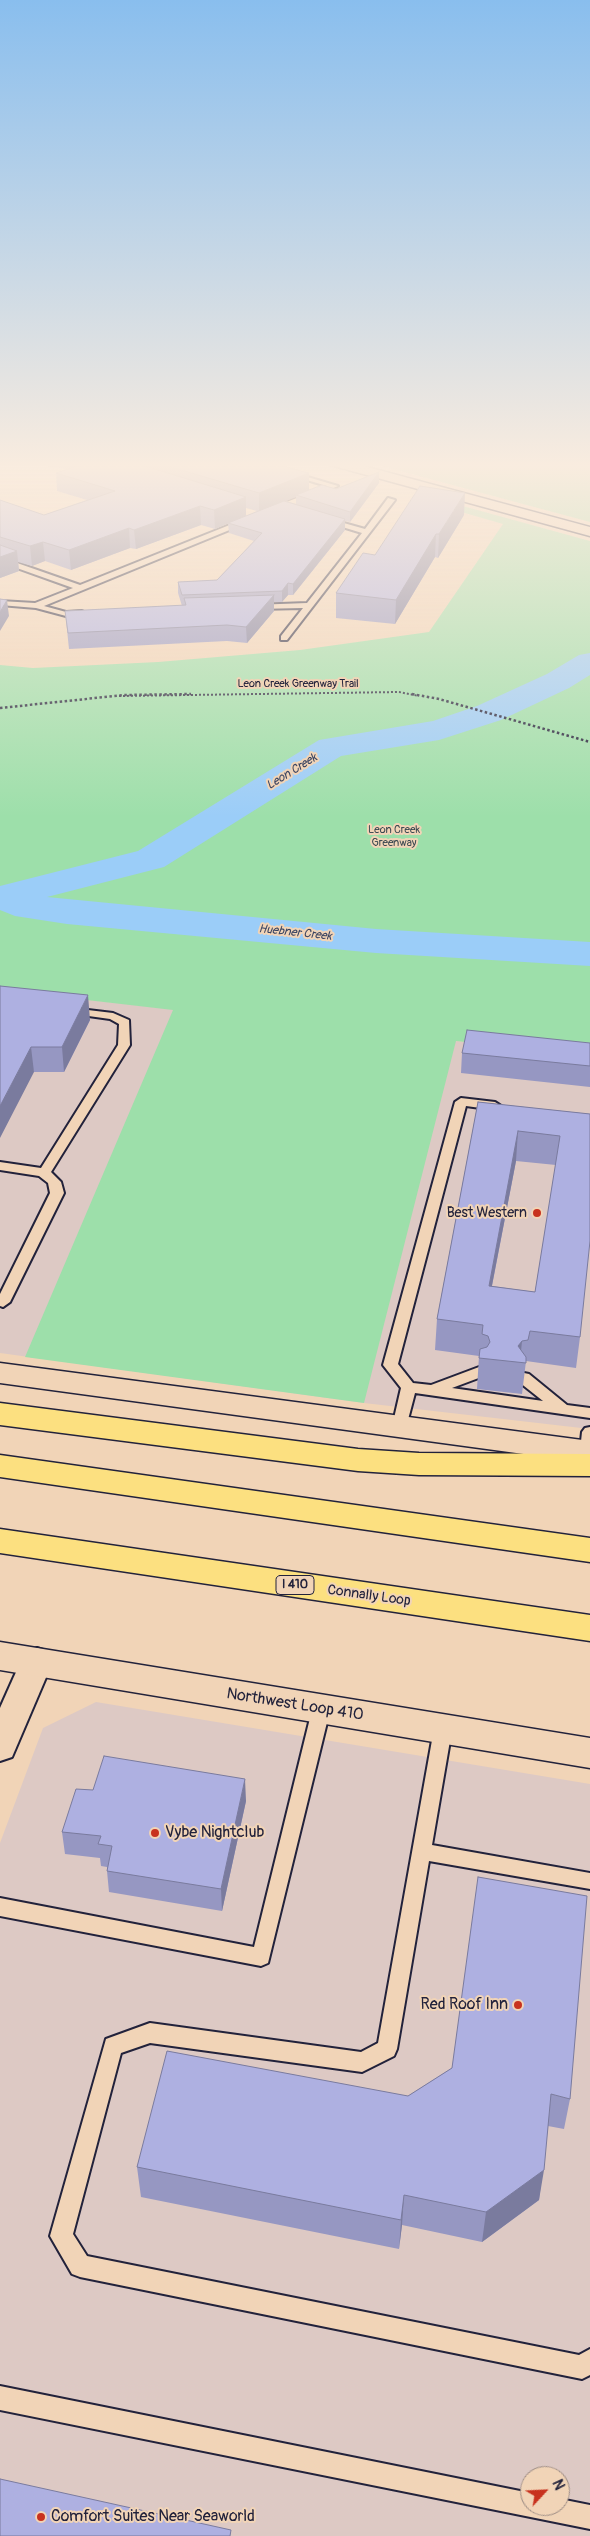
<!DOCTYPE html>
<style>
body{margin:0}
#map{position:relative;width:590px;height:2536px;overflow:hidden;background:#f1d4b7;font-family:Pangolin,sans-serif}
canvas{display:block}
.north{position:absolute;left:520px;top:2466px;width:50px;height:50px;box-sizing:border-box;background:#f1d4b7;border:1px solid #9e8d85;border-radius:50%;rotate:65deg;font-size:14px;font-weight:700;line-height:20px;text-align:center;color:#22223b}
.north::after{content:'';display:block;margin:auto;width:18px;height:22px;background:#c8321e;clip-path:polygon(50% 0,100% 100%,50% 72%,0 100%)}
</style>
<div id="map">
<canvas width="590" height="2536"></canvas>
<div class="north">N</div>
</div>
<script>
const ctx = document.querySelector('canvas').getContext('2d');
ctx.lineJoin = 'round';
function paint(path, color) {
  ctx.fillStyle = color;
  ctx.fill(path, 'evenodd');
}
function shape(rows) {
  const path = new Path2D();
  for (const r of rows) {
    path.moveTo(r[0], r[1]);
    for (let i = 2; i < r.length; i += 2) path.lineTo(r[i], r[i + 1]);
  }
  return path;
}
function stroke(path, color, width, dash) {
  ctx.strokeStyle = color;
  ctx.lineWidth = width;
  ctx.lineCap = dash ? 'butt' : 'round';
  ctx.setLineDash(dash || []);
  ctx.stroke(path);
}
function drawText(font, color, halo, rows, align = 'center') {
  ctx.font = font + ' Pangolin,sans-serif';
  ctx.lineWidth = 4;
  ctx.setLineDash([]);
  ctx.textBaseline = 'middle';
  ctx.strokeStyle = halo;
  ctx.fillStyle = color;
  for (const [text, x, y, turn = 0] of rows) {
    ctx.save();
    ctx.translate(x, y);
    ctx.rotate((+turn || 0) * Math.PI / 180);
    ctx.textAlign = isNaN(turn) ? turn : align;
    if (halo) ctx.strokeText(text, 0, 0);
    ctx.fillText(text, 0, 0);
    ctx.restore();
  }
}
paint(shape([
 [0,990,590,1056,590,1429,364,1403,0,1353],
 [96,1702,590,1784,590,2536,0,2536,0,1843,43,1728],
 [530,2476,560,2476,560,2506,530,2506]
]), '#ddc9c4');
paint(shape([
 [368,462,590,462,590,522,456,486],
 [430,497,590,541,590,1056,456,1041,364,1403,25,1357,173,1010,0,990,0,665,33,668,158,662,300,650,429,632,503,524,416,499]
]), '#9ddfaa');
paint(shape([
 [590,653,590,675,569,688,501,720,439,740,341,756,164,867,47,897,376,929,590,942,590,966,376,953,67,924,15,916,0,910,0,886,138,851,319,740,433,721,477,706,547,674,579,655,590,653]
]), '#9bcdf8');
const lane = shape([
 [290,473,294,473,338,486,280,511,274,511,274,507,327,486,290,475,290,473],
 [388,498,395,500,287,640,281,640,281,636,303,608,256,609,252,607,253,605,307,603,362,533,326,522,326,518,365,529,388,498],
 [242,520,249,522,44,606,66,612,82,611,86,613,85,615,66,616,36,608,0,605,0,601,35,603,73,588,0,562,0,557,80,585,242,520],
 [71,1008,113,1013,129,1020,130,1045,51,1172,61,1182,64,1193,10,1302,3,1307,0,1306,0,1294,50,1193,48,1183,39,1176,0,1170,0,1162,41,1168,118,1045,119,1024,110,1019,67,1013,67,1009,71,1008],
 [461,1098,495,1102,501,1106,495,1110,466,1106,398,1364,413,1383,431,1385,479,1367,484,1368,486,1372,484,1376,452,1388,543,1401,519,1382,517,1378,519,1374,524,1373,529,1374,567,1405,590,1408,590,1418,415,1393,405,1431,400,1432,395,1431,392,1427,401,1388,383,1365,455,1102,461,1098],
 [590,1427,590,1456,588,1456,583,1455,580,1451,582,1432,585,1428,590,1427],
 [321,1703,327,1705,330,1710,268,1963,261,1966,0,1916,0,1898,254,1947,312,1710,315,1705,321,1703],
 [443,1722,449,1724,452,1729,432,1845,590,1873,590,1889,429,1861,397,2049,394,2056,362,2072,150,2043,121,2053,73,2234,87,2256,579,2355,590,2349,590,2375,582,2379,80,2277,72,2274,50,2236,106,2039,150,2023,361,2052,378,2043,434,1729,437,1724,443,1722],
 [0,2386,530,2493,530,2506,560,2506,560,2499,590,2505,590,2529,0,2410,0,2386]
]);
const street = shape([
 [37,1648,49,1652,53,1661,12,1757,0,1761,0,1708,25,1652,37,1648]
]);
const secondary = shape([
 [328,462,349,462,590,527,590,536,330,465,328,462],
 [0,1363,590,1441,590,1463,0,1383,0,1363],
 [0,1642,590,1738,590,1768,0,1670,0,1642]
]);
const highway = shape([
 [0,1403,358,1449,419,1453,590,1454,590,1476,419,1475,358,1471,0,1425,0,1403],
 [0,1455,590,1538,590,1562,0,1477,0,1455],
 [0,1529,590,1615,590,1641,0,1553,0,1529]
]);
stroke(lane, '#22223b', 4);
stroke(street, '#22223b', 4);
stroke(secondary, '#22223b', 3);
stroke(highway, '#22223b', 3);
stroke(shape([
 [119,696,399,692,419,696]
]), '#22223b', 2, [2, 2]);
stroke(shape([
 [412,694,439,699,590,742],
 [0,708,124,695,191,694]
]), '#22223b', 2.5, [2.5, 2.5]);
paint(lane, '#f1d4b7');
paint(street, '#f1d4b7');
paint(secondary, '#f1d4b7');
paint(highway, '#fce080');
paint(shape([
 [20,462,267,462,309,473,309,490,336,489,379,472,379,483,350,522,345,521,345,530,293,595,288,595,282,602,274,602,274,611,247,643,227,641,69,649,65,611,182,606,178,593,178,582,217,580,254,541,229,533,228,523,215,529,201,525,136,549,130,548,71,570,45,561,32,566,18,562,19,571,0,578,0,500,44,515,87,500,57,491,56,473,68,469],
 [296,497,296,504,286,501,292,498],
 [246,508,257,511,246,516],
 [464,515,438,558,435,557,395,624,336,618,336,593,375,555],
 [0,986,90,1020,64,1072,34,1072],
 [590,1043,590,1087,461,1073,462,1053],
 [478,1102,590,1114,580,1337,576,1368,526,1361,522,1394,477,1389,479,1356,435,1350,437,1319],
 [516,1161,556,1165,535,1292,492,1286],
 [246,1801,222,1911,109,1892,107,1871,107,1867,101,1866,100,1858,65,1854,62,1832],
 [452,2068,570,2099,564,2129,548,2126,539,2200,482,2242,402,2225,399,2249,141,2197,137,2167,408,2096]
]), '#9697c2');
paint(shape([
 [379,472,379,483,350,522,350,512],
 [309,473,309,491,296,495,296,497,259,512,259,493],
 [465,493,464,515,438,558,439,534],
 [246,497,246,516,215,529,214,510],
 [200,506,201,525,136,549,134,530],
 [345,519,345,530,293,595,293,584],
 [129,528,130,548,71,570,69,550],
 [436,534,435,557,395,624,396,600],
 [43,542,45,561,32,566,30,546],
 [17,551,19,571,0,578,0,557],
 [288,583,288,595,282,602,282,591],
 [274,595,274,611,247,643,246,627],
 [7,600,9,616,0,631,0,612],
 [88,995,90,1020,64,1072,62,1047],
 [31,1047,34,1072,0,1138,0,1106],
 [518,1131,516,1161,486,1316,489,1286],
 [522,1341,520,1362,518,1346],
 [245,1779,246,1801,222,1911,221,1889],
 [544,2170,539,2200,482,2242,486,2212],
 [404,2195,402,2225,399,2249,401,2220]
]), '#7a7b9e');
const building = shape([
 [89,462,132,462,246,497,214,510,200,506,134,530,129,528,69,550,43,542,30,546,0,537,0,500,44,515,115,491,56,473,89,462],
 [154,462,267,462,309,473,259,493,154,462],
 [379,472,350,512,296,495,322,485,336,489,379,472],
 [420,486,465,493,439,534,436,534,396,600,336,593,363,553,375,555,420,486],
 [284,501,345,519,293,584,288,583,282,591,182,595,178,582,217,580,262,533,228,523,284,501],
 [0,545,17,551,0,557,0,545],
 [274,595,246,627,227,625,68,633,65,611,186,605,184,598,274,595],
 [0,599,7,600,0,612,0,599],
 [0,986,88,995,62,1047,31,1047,0,1106,0,986],
 [467,1030,590,1043,590,1066,462,1053,467,1030],
 [478,1102,590,1114,590,1241,580,1337,530,1331,528,1340,522,1341,518,1346,526,1357,526,1363,479,1358,480,1349,487,1347,490,1342,488,1336,482,1334,483,1325,437,1319,478,1102],
 [518,1131,560,1136,535,1292,489,1286,518,1131],
 [104,1756,245,1779,221,1889,107,1871,112,1846,98,1844,101,1836,62,1832,76,1789,93,1790,104,1756],
 [478,1877,587,1896,570,2099,551,2094,544,2170,486,2212,404,2195,401,2220,137,2167,167,2051,408,2096,452,2068,478,1877],
 [0,2479,231,2530,230,2536,0,2536,0,2479]
]);
paint(building, '#aeb0e1');
stroke(building, '#7a7b9e', 1);
const sky = ctx.createLinearGradient(0, 0, 0, 817);
sky.addColorStop(0, '#89beee');
sky.addColorStop(0.57, '#f9ecdf');
sky.addColorStop(1, '#f9ecdf00');
ctx.fillStyle = sky;
ctx.fillRect(0, 0, 590, 817);
for (const [x, y, r, color] of [
 [537,1213,5,"#c8321e"],
 [155,1833,5,"#c8321e"],
 [518,2005,5,"#c8321e"],
 [41,2517,5,"#c8321e"]
]) {
  const dot = new Path2D();
  dot.arc(x, y, r, 0, 2 * Math.PI);
  ctx.fillStyle = color;
  ctx.fill(dot);
  stroke(dot, '#f1d4b7', 2);
}
drawText('11px', '#22223b', '#f1d4b7', [
 ["Leon Creek Greenway Trail",298,684]
]);
drawText('11px', '#3b4851', '#f1d4b7', [
 ["Leon Creek",394,830],
 ["Greenway",394,843]
]);
drawText('italic 12px', '#3a4461', '#f1d4b7', [
 ["Leon Creek",292,772,-32],
 ["Huebner Creek",295,933,6]
]);
for (const [x, y, w] of [
 [295,1585,38]
]) {
  const box = new Path2D();
  box.roundRect(x - w / 2, y - 9.5, w, 19, 4);
  ctx.fillStyle = '#f1d4b7';
  ctx.fill(box);
  stroke(box, '#22223b', 1);
}
drawText('bold 12px', '#22223b', null, [
 ["I 410",295,1585]
]);
drawText('14px', '#22223b', '#f1d4b7', [
 ["Best Western",527,1213]
], 'right');
drawText('14px', '#22223b', '#f1d4b7', [
 ["Connally Loop",369,1596,8]
]);
drawText('16px', '#22223b', '#f1d4b7', [
 ["Northwest Loop 410",295,1705,9]
]);
drawText('16px', '#22223b', '#f1d4b7', [
 ["Vybe Nightclub",165,1833],
 ["Red Roof Inn",508,2005,"right"],
 ["Comfort Suites Near Seaworld",51,2517]
], 'left');
</script>
